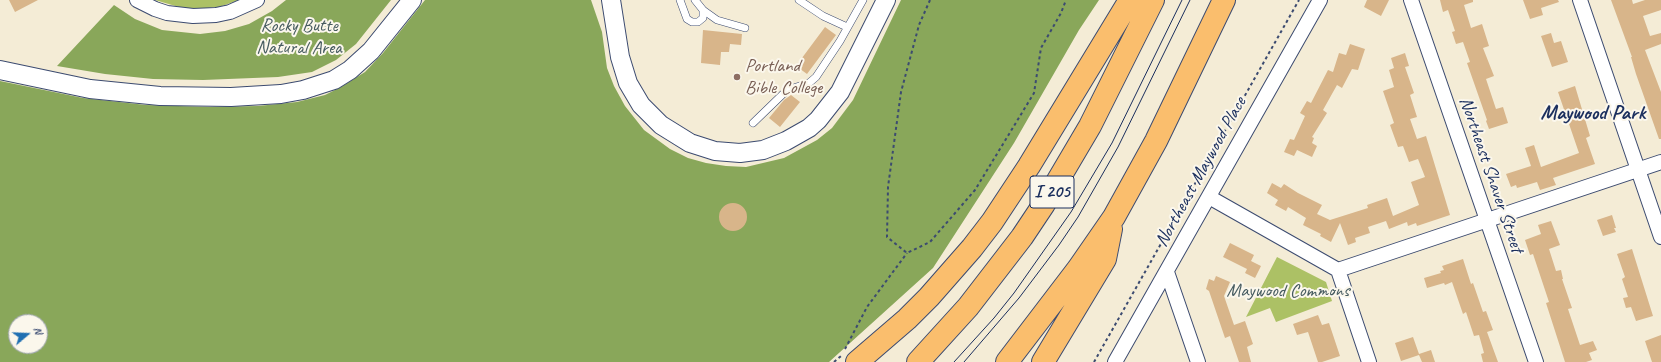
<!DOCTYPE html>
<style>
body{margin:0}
#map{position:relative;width:1661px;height:362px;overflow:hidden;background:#f4ecd6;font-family:Caveat,sans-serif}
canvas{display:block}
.north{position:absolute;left:8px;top:314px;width:40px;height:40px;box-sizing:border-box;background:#fbf7ec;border:1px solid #a1a7b3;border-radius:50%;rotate:71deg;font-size:11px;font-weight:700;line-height:16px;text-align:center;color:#1b2f5e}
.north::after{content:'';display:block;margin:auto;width:14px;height:18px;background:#1f6fb2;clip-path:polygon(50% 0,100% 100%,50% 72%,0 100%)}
</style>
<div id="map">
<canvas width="1661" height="362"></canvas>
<div class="north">N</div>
</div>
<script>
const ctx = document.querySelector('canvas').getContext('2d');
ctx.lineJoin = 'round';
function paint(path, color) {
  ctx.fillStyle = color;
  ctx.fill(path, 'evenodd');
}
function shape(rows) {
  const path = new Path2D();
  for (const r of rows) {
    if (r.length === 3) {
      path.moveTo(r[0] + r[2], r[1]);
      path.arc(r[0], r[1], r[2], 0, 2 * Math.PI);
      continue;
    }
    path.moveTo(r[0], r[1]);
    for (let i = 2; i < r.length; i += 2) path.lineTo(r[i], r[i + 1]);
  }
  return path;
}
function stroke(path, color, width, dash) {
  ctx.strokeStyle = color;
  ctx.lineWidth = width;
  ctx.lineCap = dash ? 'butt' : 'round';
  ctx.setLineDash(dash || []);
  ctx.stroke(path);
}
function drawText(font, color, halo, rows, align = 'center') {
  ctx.font = font + ' Caveat,sans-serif';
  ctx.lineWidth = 4;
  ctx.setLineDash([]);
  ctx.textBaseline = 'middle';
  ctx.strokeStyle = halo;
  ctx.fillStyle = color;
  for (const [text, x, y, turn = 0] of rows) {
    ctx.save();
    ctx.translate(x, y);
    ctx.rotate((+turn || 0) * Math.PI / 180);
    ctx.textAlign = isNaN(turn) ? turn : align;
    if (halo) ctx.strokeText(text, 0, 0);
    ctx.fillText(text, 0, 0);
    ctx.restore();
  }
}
paint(shape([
 [155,0,239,0,219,7,194,9,179,7],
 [1277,257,1326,282,1332,301,1276,322,1270,308,1246,317]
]), '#acc165');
paint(shape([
 [286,0,391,0,356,44,336,60,312,72,278,77,203,80,153,79,105,74,57,66,114,5,135,19,162,30,200,34,225,31,249,24,272,11],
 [425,0,591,0,602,32,607,68,614,86,625,106,644,130,670,149,688,158,706,163,726,166,746,167,784,158,817,140,832,128,853,100,901,0,1099,0,1079,30,1014,143,933,268,829,362,0,362,0,81,83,98,146,105,210,107,258,106,297,102,325,95,341,87,365,72,383,53],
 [16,322,40,322,40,346,16,346]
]), '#89a75a');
paint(shape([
 [9,0,38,0,15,12],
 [1367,0,1389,0,1381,16,1364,7],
 [1440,0,1473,0,1473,2,1464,5,1471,28,1482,24,1489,46,1483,48,1494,76,1486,79,1496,109,1503,107,1508,123,1489,129,1486,121,1487,120,1467,63,1470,62,1463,42,1456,44,1452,32,1455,31,1448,10,1443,12],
 [1523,0,1558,0,1559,2,1541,8,1543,15,1530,19],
 [1611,0,1632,0,1633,4,1645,0,1661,0,1661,10,1643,16,1650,36,1661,33,1661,44,1645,50,1661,92,1661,139,1659,139,1636,74,1631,57,1632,57],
 [825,27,836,35,807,74,796,66],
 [703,30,742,34,741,45,730,44,729,52,721,52,720,65,701,63],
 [1551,33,1554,43,1561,41,1568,62,1552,67,1541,36],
 [1350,44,1365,49,1358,70,1352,69,1342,88,1337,85,1323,110,1327,113,1312,137,1314,138,1312,143,1317,146,1312,157,1297,150,1294,156,1284,152,1290,139,1294,140,1305,116,1300,113,1307,101,1311,103,1328,70,1333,72,1339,53,1346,55],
 [1405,53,1409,66,1405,67,1414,93,1410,95,1417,117,1410,119,1417,139,1426,136,1450,215,1417,226,1416,223,1408,226,1407,222,1389,229,1386,221,1368,227,1370,233,1355,238,1356,242,1348,245,1340,223,1331,242,1320,236,1321,234,1303,225,1306,218,1288,207,1286,211,1275,205,1278,200,1267,193,1272,183,1281,188,1284,184,1298,193,1322,205,1317,214,1330,220,1368,208,1367,205,1387,198,1393,216,1419,205,1411,182,1425,177,1418,159,1409,162,1403,146,1398,147,1390,125,1394,123,1383,91,1394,87,1389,70,1394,68,1391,58],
 [1575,86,1590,136,1586,138,1595,164,1553,178,1556,185,1540,190,1537,182,1517,188,1516,185,1511,187,1506,174,1531,166,1525,148,1534,145,1541,167,1579,153,1558,92],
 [791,95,800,102,780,127,769,118,784,100],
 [733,217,14],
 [1612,215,1616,228,1614,228,1616,232,1603,236,1597,220],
 [1551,221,1560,245,1549,249,1556,271,1561,270,1563,279,1562,279,1572,308,1568,309,1580,345,1593,341,1597,350,1589,353,1592,360,1586,362,1565,362,1546,303,1549,302,1533,254,1530,255,1525,240,1541,234,1538,225],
 [1230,243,1254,255,1251,261,1261,266,1255,278,1245,273,1247,269,1223,257],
 [1632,249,1653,316,1636,321,1631,307,1626,308,1623,298,1628,297,1622,279,1625,277,1617,254],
 [1463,259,1471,284,1473,283,1483,312,1486,311,1493,330,1487,332,1498,362,1483,362,1481,354,1484,353,1479,335,1474,336,1466,312,1463,314,1452,282,1445,285,1444,283,1427,288,1424,278,1441,273,1440,271,1444,270,1442,266],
 [1216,276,1230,282,1224,296,1234,325,1245,321,1253,344,1247,347,1251,362,1239,362,1230,336,1225,338,1209,291,1206,289,1209,279,1214,281],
 [1318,315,1322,325,1329,323,1340,356,1322,362,1318,362,1308,332,1297,335,1293,324],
 [1661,335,1661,362,1652,362,1645,341],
 [1413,337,1419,354,1431,350,1435,362,1422,362,1419,355,1401,361,1395,343]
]), '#d8b58a');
const service = shape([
 [680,0,687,19,692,22,698,22,703,18,703,10],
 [695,0,703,10,717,20,745,28],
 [799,0,823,16,847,27],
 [753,123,783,94,790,89,809,83,816,77,840,41,863,0]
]);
const minor = shape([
 [137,0,155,9,167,13,193,16,216,15,230,12,257,0],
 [1411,0,1536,362],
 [1580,0,1661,237],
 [1209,197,1338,270,1369,362],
 [1338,270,1661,162],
 [1167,272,1198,362],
 [1115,362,1320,0]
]);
const tertiary = shape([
 [611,0,620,57,628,83,641,105,661,125,690,143,715,151,740,153,763,150,786,141,809,128,818,120,840,92,886,0],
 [0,70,90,89,160,96,231,97,281,94,303,90,334,80,350,70,371,51,412,0]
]);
const motorway = shape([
 [857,362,907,319,929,297,972,248,992,222,1029,166,1130,0],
 [918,362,968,307,1022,237,1044,204,1090,126,1153,0],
 [1007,362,1078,269,1114,217,1156,141,1224,0],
 [1043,362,1105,259,1111,229]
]);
stroke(service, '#3c4b70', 8);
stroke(minor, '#3c4b70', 16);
stroke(tertiary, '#3c4b70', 20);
stroke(motorway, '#3c4b70', 24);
stroke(shape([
 [930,0,919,25,901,92,888,187,887,237,907,253,930,242,975,190,1034,93,1041,48,1061,13,1066,0],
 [845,349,867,307,907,253],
 [834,362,841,356],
 [1094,362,1299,0]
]), '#3c4b70', 2, [3, 3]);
stroke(service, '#fff', 7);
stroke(minor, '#fff', 14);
stroke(tertiary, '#fff', 18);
stroke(motorway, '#fabe6d', 22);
stroke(shape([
 [954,362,994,318,1014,293,1071,212,1112,143,1182,0],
 [964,362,1019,298,1059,245,1078,217,1118,147,1190,0]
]), '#1b2f5e', 1);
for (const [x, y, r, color] of [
 [737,77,4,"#8d6e63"]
]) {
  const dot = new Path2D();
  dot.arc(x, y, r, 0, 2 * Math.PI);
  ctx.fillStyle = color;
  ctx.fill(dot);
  stroke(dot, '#fbf7ec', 1.5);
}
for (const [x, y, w] of [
 [1052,192,44]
]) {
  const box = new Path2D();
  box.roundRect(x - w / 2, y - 16, w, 32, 3);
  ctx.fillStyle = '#fbf7ec';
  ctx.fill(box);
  stroke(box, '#1b2f5e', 1);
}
drawText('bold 18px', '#1b2f5e', null, [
 ["I 205",1052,192]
]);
drawText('19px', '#465b60', '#fbf7ec', [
 ["Rocky Butte",299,26],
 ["Natural Area",299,48],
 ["Maywood Commons",1288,291]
]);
drawText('19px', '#785e54', '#fbf7ec', [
 ["Portland",745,66],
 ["Bible College",745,88]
], 'left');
drawText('19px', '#1b2f5e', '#fbf7ec', [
 ["Northeast Maywood Place",1201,172,-61],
 ["Northeast Shaver Street",1491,175,71]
]);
drawText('bold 21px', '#1b2f5e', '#fbf7ec', [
 ["Maywood Park",1593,113]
]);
</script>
